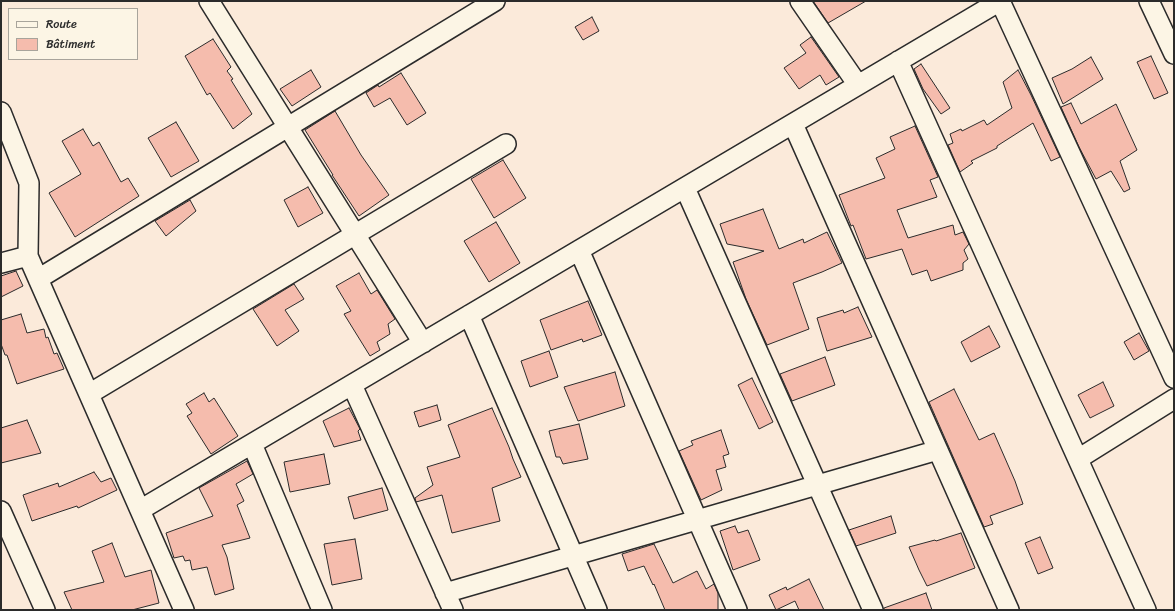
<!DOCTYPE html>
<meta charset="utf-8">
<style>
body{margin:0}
#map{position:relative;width:1175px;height:611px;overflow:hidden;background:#fbeada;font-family:Sriracha,sans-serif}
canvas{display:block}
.frame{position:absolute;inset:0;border:2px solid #2b2b2b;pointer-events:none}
.legend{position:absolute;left:8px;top:8px;width:130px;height:52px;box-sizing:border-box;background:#fcf5e5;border:1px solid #a8a49b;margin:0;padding:5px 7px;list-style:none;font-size:12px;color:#2b2b2b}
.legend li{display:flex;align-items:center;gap:8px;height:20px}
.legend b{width:20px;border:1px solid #a8a49b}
</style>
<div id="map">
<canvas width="1175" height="611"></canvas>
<div class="frame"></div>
<ul class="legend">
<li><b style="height:5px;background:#fcf5e5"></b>Route</li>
<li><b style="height:11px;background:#f5bcad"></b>Bâtiment</li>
</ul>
</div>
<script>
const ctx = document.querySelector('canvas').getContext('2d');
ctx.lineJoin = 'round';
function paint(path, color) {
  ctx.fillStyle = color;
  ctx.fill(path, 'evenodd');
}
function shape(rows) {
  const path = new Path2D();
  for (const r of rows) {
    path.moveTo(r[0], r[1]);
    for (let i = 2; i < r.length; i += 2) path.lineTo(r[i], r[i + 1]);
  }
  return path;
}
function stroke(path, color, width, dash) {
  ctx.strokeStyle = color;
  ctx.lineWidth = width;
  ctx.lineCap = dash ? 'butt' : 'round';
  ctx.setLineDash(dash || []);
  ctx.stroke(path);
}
const building = shape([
 [813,1,866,1,828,23,813,1],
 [592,17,599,31,583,40,575,27,592,17],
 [811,37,839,77,826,85,820,75,799,89,784,68,806,53,800,45,811,37],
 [213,39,231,67,227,71,233,79,231,80,252,114,233,129,210,93,207,95,185,56,213,39],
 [1151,56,1168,93,1154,99,1137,62,1151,56],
 [1091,57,1103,79,1063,104,1052,78,1072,69,1091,57],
 [921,64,950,108,941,114,923,89,914,69,921,64],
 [311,70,321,87,292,106,280,89,311,70],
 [1018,70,1031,95,1060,157,1051,161,1033,123,997,146,997,148,971,161,973,163,960,172,948,145,953,143,950,134,961,129,962,131,984,120,987,125,1012,108,1003,82,1018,70],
 [401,73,426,113,407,125,390,98,374,107,366,93,378,85,379,87,401,73],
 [1071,103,1081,124,1116,104,1137,150,1120,161,1130,189,1124,192,1111,171,1096,179,1079,147,1061,107,1071,103],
 [335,111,361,155,389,195,359,216,332,175,333,175,305,130,335,111],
 [176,122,199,161,171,177,148,138,176,122],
 [915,126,938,177,930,180,937,197,897,210,908,238,953,225,955,235,963,232,969,244,964,250,968,259,963,263,963,270,931,281,927,270,912,275,902,249,866,259,853,225,851,226,839,195,885,178,876,158,895,149,890,137,915,126],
 [83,129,93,146,99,142,121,182,128,178,139,196,75,237,49,193,81,174,62,141,83,129],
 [503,160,526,198,494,218,471,179,503,160],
 [308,187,323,213,298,227,284,200,308,187],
 [190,200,196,211,166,236,155,221,190,200],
 [763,209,779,249,803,239,804,243,827,232,842,263,822,272,793,283,809,329,767,345,746,299,733,262,764,251,727,244,720,224,763,209],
 [496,222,520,263,489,282,464,241,496,222],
 [16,271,23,286,1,297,1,276,16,271],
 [359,273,371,294,377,290,395,319,388,324,390,334,377,342,380,350,370,356,344,314,351,311,336,286,359,273],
 [294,284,304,299,285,310,299,331,277,346,253,309,294,284],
 [588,301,602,335,583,342,582,339,551,350,540,320,588,301],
 [858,307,872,337,827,351,817,318,843,310,844,313,858,307],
 [21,314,27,333,44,329,46,338,48,337,54,354,57,353,64,369,17,384,7,355,5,355,1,344,1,320,21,314],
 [989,326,1000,347,971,362,961,342,989,326],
 [1139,333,1149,351,1134,360,1124,342,1139,333],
 [549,351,558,377,530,387,521,361,549,351],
 [825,357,835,385,792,401,780,374,825,357],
 [615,372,625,406,578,421,564,387,615,372],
 [752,378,773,422,759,429,738,385,752,378],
 [1103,382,1114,406,1090,418,1078,395,1103,382],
 [954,389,979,440,994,433,1015,481,1023,504,990,516,993,524,984,527,929,402,954,389],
 [204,393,209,402,214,398,238,436,211,454,187,416,192,413,186,404,204,393],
 [437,405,441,420,419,427,414,412,437,405],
 [349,408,360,429,358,431,361,440,334,447,323,421,349,408],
 [492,408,509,447,513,459,521,477,492,488,500,521,452,533,442,495,416,502,415,498,433,485,427,467,460,457,448,425,492,408],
 [27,420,41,453,1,463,1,428,27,420],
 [579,424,588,459,563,464,560,457,556,457,549,431,579,424],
 [721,430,729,454,723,456,726,467,716,470,722,490,701,500,679,451,693,445,691,441,721,430],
 [324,454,330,484,290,492,284,462,324,454],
 [247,461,253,474,236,484,244,501,237,505,250,538,222,545,227,557,234,589,215,595,207,567,192,570,190,560,185,561,183,556,174,558,166,533,213,516,199,488,247,461],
 [94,472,101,482,111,478,117,490,78,508,77,506,32,521,23,495,58,483,59,487,94,472],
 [382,488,388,510,354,519,348,497,382,488],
 [891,516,896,533,856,546,849,530,891,516],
 [735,526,738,533,748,530,760,560,733,570,720,531,735,526],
 [961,533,975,568,927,586,919,570,909,547,935,540,936,541,961,533],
 [1040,537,1053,568,1038,574,1025,543,1040,537],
 [355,539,362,579,332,585,324,544,355,539],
 [112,543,125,577,151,570,159,603,132,610,72,610,64,592,104,582,92,551,112,543],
 [654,544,673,583,697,571,706,589,714,584,718,593,718,610,665,610,654,584,653,585,644,566,628,571,622,554,654,544],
 [809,579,824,610,799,610,795,601,776,610,769,595,786,587,787,590,809,579],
 [926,593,932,610,884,610,884,608,926,593]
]);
paint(building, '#f5bcad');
stroke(building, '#2b2b2b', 1);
const minor = shape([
 [209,1,423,343],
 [800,1,858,85],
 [1000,1,1174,378],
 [1149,1,1174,54],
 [898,61,1146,610],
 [1,112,29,183,28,256,184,610],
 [793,124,1009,610],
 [685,188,873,610],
 [579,250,737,610],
 [1,263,28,256],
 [38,279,495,1],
 [469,315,597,610],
 [352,385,453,610],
 [89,394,506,144],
 [252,444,322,610],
 [1078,459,1174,399],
 [140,510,1000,1],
 [1,511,45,610],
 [445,593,938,450]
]);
stroke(minor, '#2b2b2b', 22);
stroke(minor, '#fcf5e5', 19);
</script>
